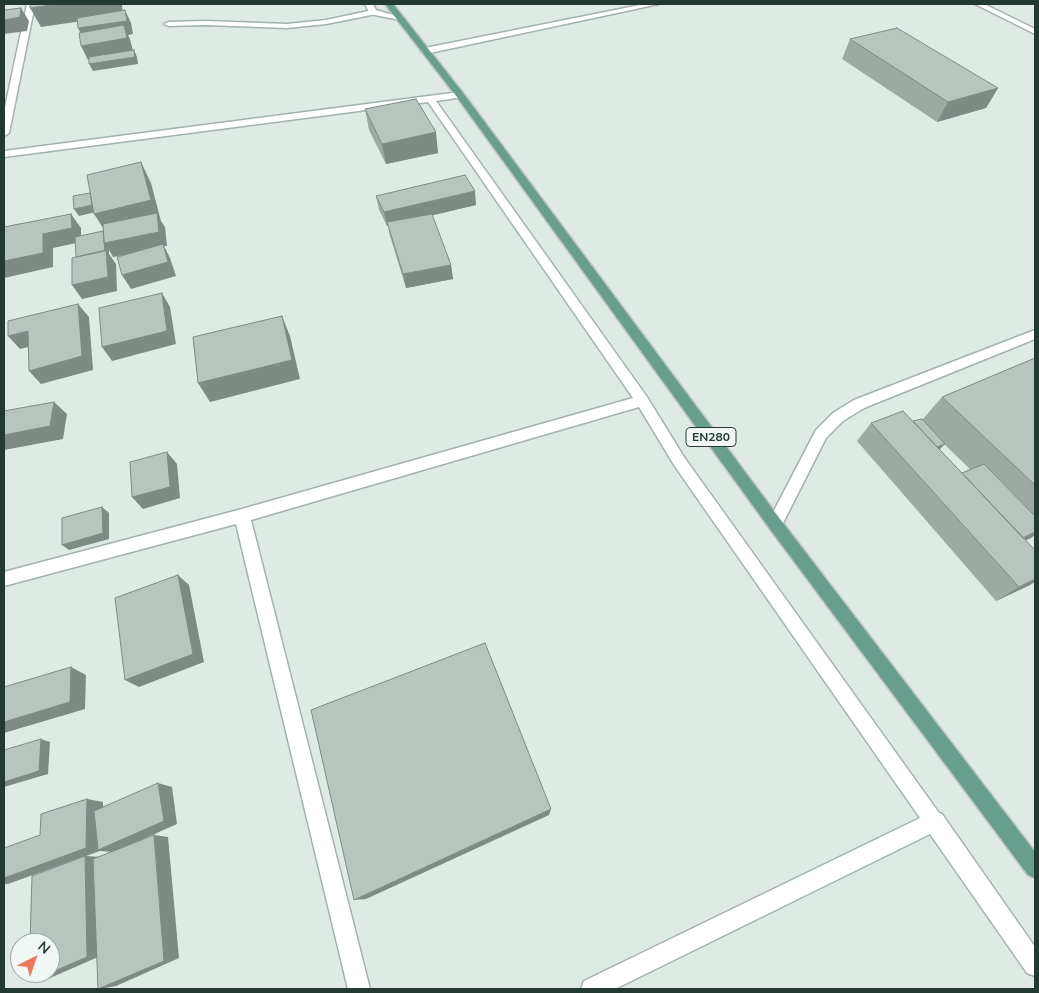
<!DOCTYPE html>
<style>
body{margin:0}
#map{position:relative;width:1039px;height:993px;overflow:hidden;background:#e0eae5;font-family:Mulish,sans-serif}
canvas{display:block}
.frame{position:absolute;inset:0;border:5px solid #223a32;pointer-events:none}
.north{position:absolute;left:10px;top:933px;width:50px;height:50px;box-sizing:border-box;background:#f1f7f4;border:1px solid #9eaba6;border-radius:50%;rotate:41deg;font-size:14px;font-weight:700;line-height:20px;text-align:center;color:#223a32}
.north::after{content:'';display:block;margin:auto;width:18px;height:22px;background:#ec795d;clip-path:polygon(50% 0,100% 100%,50% 72%,0 100%)}
</style>
<div id="map">
<canvas width="1039" height="993"></canvas>
<div class="frame"></div>
<div class="north">N</div>
</div>
<script>
const ctx = document.querySelector('canvas').getContext('2d');
ctx.lineJoin = 'round';
function shape(rows) {
  const path = new Path2D();
  for (const r of rows) {
    path.moveTo(r[0], r[1]);
    for (let i = 2; i < r.length; i += 2) path.lineTo(r[i], r[i + 1]);
  }
  return path;
}
function stroke(path, color, width, dash) {
  ctx.strokeStyle = color;
  ctx.lineWidth = width;
  ctx.lineCap = dash ? 'butt' : 'round';
  ctx.setLineDash(dash || []);
  ctx.stroke(path);
}
function paint(path, color) {
  ctx.fillStyle = color;
  ctx.fill(path, 'evenodd');
}
function drawText(font, color, halo, rows, align = 'center') {
  ctx.font = font + ' Mulish,sans-serif';
  ctx.lineWidth = 4;
  ctx.setLineDash([]);
  ctx.textBaseline = 'middle';
  ctx.strokeStyle = halo;
  ctx.fillStyle = color;
  for (const [text, x, y, turn = 0] of rows) {
    ctx.save();
    ctx.translate(x, y);
    ctx.rotate((+turn || 0) * Math.PI / 180);
    ctx.textAlign = isNaN(turn) ? turn : align;
    if (halo) ctx.strokeText(text, 0, 0);
    ctx.fillText(text, 0, 0);
    ctx.restore();
  }
}
const lane = shape([
 [373,10,377,12,376,14,326,24,287,28,206,25,168,26,164,24,168,22,206,21,287,24,326,20,373,10]
]);
const street = shape([
 [27,4,35,4,9,133,4,136,4,112,27,4],
 [365,4,373,4,376,10,404,18,400,20,370,14,365,4],
 [645,4,659,4,425,54,421,51,425,48,645,4],
 [975,4,984,4,1035,29,1035,34,975,4],
 [460,92,463,93,463,97,436,101,647,397,684,457,939,813,942,814,1035,947,1035,976,1027,973,930,834,615,989,581,989,584,981,920,818,674,465,639,407,251,520,370,989,348,989,236,524,4,586,4,572,242,509,633,398,428,102,4,157,4,151,460,92],
 [1035,330,1035,339,864,408,843,421,826,438,780,529,775,531,770,529,767,524,816,430,833,413,854,400,1035,330]
]);
const primary = shape([
 [385,4,393,4,463,93,780,519,1035,852,1035,878,1028,875,770,529,457,97,385,4]
]);
stroke(lane, '#a3b2ac', 3);
stroke(street, '#a3b2ac', 3);
stroke(primary, '#bdc4c2', 3);
paint(lane, '#fff');
paint(street, '#fff');
paint(primary, '#679e8d');
paint(shape([
 [850,39,998,88,986,108,937,122,842,59],
 [365,109,438,153,386,164,369,130],
 [376,196,476,205,432,215,451,265,453,279,406,288,390,236,388,226,387,226,379,210],
 [1035,358,1035,513,1034,514,1031,538,1026,540,1030,585,996,601,857,441,871,423,913,421,923,419,942,397],
 [944,444,970,469,962,473,939,449]
]), '#9da9a3');
paint(shape([
 [58,4,122,4,123,15,41,27,30,8],
 [21,8,29,21,27,31,4,34,4,20],
 [125,10,131,23,133,34,128,35,130,39,133,51,88,60,81,46,85,42,78,28],
 [134,50,137,57,138,64,93,71,89,64],
 [998,88,986,108,937,122,948,102],
 [436,132,438,153,386,164,382,144],
 [141,162,151,183,161,221,165,227,167,246,164,246,170,258,176,276,131,289,122,275,163,247,113,257,109,250,109,254,116,264,117,291,82,299,72,285,81,265,103,231,107,234,94,214],
 [475,191,476,205,388,226,387,222,388,226,387,226,384,212],
 [96,204,100,211,79,216,74,209],
 [71,214,81,228,81,242,53,248,53,267,4,278,4,261],
 [451,265,453,279,406,288,403,274],
 [162,293,170,307,176,344,112,361,102,347],
 [78,304,89,317,93,370,41,384,29,371],
 [282,316,290,336,300,379,210,402,198,383],
 [28,331,40,344,20,349,8,336],
 [54,402,67,414,63,439,4,450,4,435],
 [945,444,939,450,926,450],
 [167,452,177,464,180,498,143,509,132,497],
 [102,507,109,513,109,539,69,550,62,545],
 [1035,532,1035,535,1031,538,1005,549,1020,539],
 [178,575,189,585,204,662,139,687,125,680],
 [1035,579,1035,582,1030,585,996,601,1019,587],
 [71,667,86,675,85,709,4,733,4,722],
 [41,739,50,742,48,774,4,787,4,782],
 [158,783,172,787,177,824,114,852,100,851,86,856,102,857,105,954,50,978,29,981,85,856,8,884,4,884,4,878,87,799,103,802,103,848],
 [551,809,549,815,366,899,354,900],
 [154,835,168,837,179,958,116,986,100,989]
]), '#7f8a85');
const building = shape([
 [30,4,58,4,30,8,30,4],
 [21,8,20,17,4,20,4,10,21,8],
 [125,10,127,21,78,28,77,18,125,10],
 [124,25,127,38,81,46,79,33,124,25],
 [897,28,998,88,948,102,850,39,897,28],
 [134,50,135,57,89,64,89,57,134,50],
 [416,99,436,132,382,144,365,109,416,99],
 [141,162,151,200,94,214,87,175,141,162],
 [465,175,475,191,384,212,376,196,465,175],
 [90,193,92,205,74,209,73,196,90,193],
 [157,213,159,232,104,243,103,224,157,213],
 [71,214,72,228,43,234,43,253,4,261,4,227,71,214],
 [432,214,451,265,403,274,387,222,432,214],
 [103,231,105,251,76,257,75,237,103,231],
 [163,244,168,262,122,275,117,257,163,244],
 [106,250,108,277,72,285,72,258,106,250],
 [162,293,167,331,102,347,99,308,162,293],
 [78,304,82,356,29,371,28,331,8,336,8,321,78,304],
 [282,316,292,360,198,383,193,337,282,316],
 [1035,358,1035,485,942,397,1035,358],
 [54,402,50,426,4,435,4,411,54,402],
 [903,411,1035,550,1035,579,1019,587,871,423,903,411],
 [922,419,945,444,937,447,913,421,922,419],
 [167,452,170,487,132,497,130,462,167,452],
 [984,464,1035,516,1035,532,1023,538,962,473,984,464],
 [102,507,103,533,62,545,62,518,102,507],
 [178,575,193,654,125,680,115,598,178,575],
 [485,643,551,809,354,900,311,710,485,643],
 [71,667,70,702,4,722,4,687,71,667],
 [41,739,39,771,4,782,4,750,41,739],
 [158,783,164,821,98,850,94,811,158,783],
 [87,799,86,848,4,878,4,848,40,835,41,814,87,799],
 [154,835,164,961,98,989,93,859,154,835],
 [85,856,87,957,50,973,50,943,30,943,32,876,85,856],
 [30,973,49,973,29,981,30,973]
]);
paint(building, '#b6c5be');
stroke(building, '#7f8a85', 1);
for (const [x, y, w] of [
 [711,437,50]
]) {
  const box = new Path2D();
  box.roundRect(x - w / 2, y - 9.5, w, 19, 4);
  ctx.fillStyle = '#f1f7f4';
  ctx.fill(box);
  stroke(box, '#223a32', 1);
}
drawText('bold 12px', '#223a32', null, [
 ["EN280",711,437]
]);
</script>
